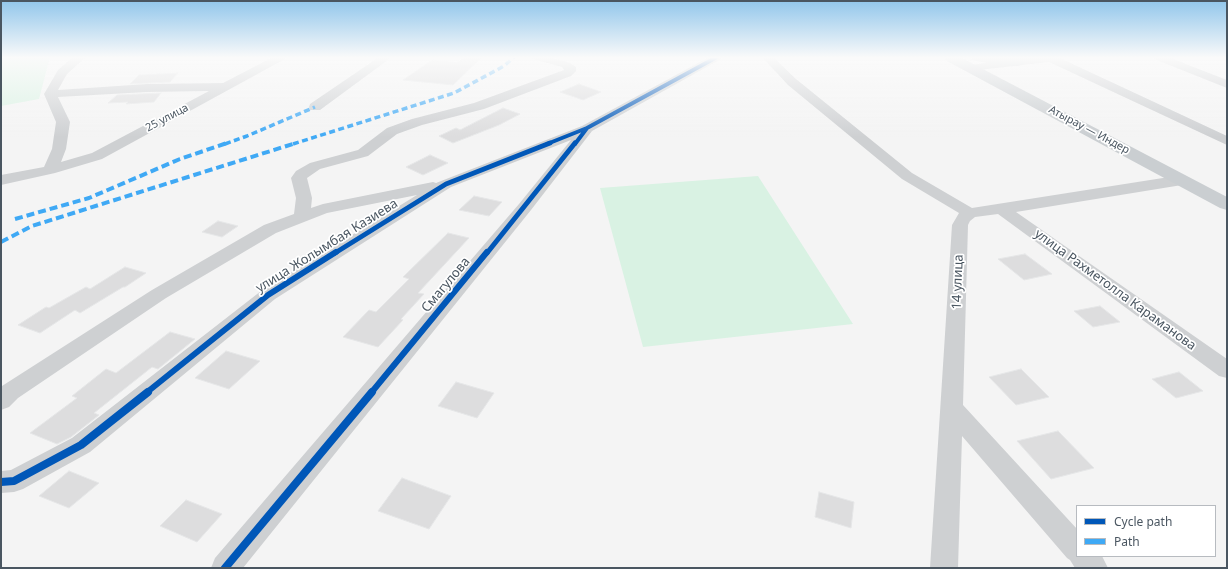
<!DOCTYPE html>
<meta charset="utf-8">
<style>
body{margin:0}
#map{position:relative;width:1228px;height:569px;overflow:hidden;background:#f4f4f4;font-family:"Noto Sans",sans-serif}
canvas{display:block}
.frame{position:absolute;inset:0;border:2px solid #4a5661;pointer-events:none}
.legend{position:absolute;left:1076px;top:505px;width:140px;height:52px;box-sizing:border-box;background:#fff;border:1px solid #b7bbc0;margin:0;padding:5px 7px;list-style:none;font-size:12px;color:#4a5661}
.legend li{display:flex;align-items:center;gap:8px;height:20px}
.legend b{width:20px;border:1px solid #b7bbc0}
</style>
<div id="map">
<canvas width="1228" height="569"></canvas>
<div class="frame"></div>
<ul class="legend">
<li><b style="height:5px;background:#0057b8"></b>Cycle path</li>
<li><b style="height:5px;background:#3fa9f5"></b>Path</li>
</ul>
</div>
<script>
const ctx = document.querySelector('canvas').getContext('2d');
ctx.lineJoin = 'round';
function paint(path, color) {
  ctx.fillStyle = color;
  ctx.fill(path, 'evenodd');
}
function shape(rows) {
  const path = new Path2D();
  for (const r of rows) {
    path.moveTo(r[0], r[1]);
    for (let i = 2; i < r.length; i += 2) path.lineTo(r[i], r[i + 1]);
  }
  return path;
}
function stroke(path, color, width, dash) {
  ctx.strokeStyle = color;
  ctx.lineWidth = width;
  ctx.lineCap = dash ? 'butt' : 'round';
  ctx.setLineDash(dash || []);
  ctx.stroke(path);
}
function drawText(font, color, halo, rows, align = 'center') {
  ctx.font = font + ' "Noto Sans",sans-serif';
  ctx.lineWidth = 3.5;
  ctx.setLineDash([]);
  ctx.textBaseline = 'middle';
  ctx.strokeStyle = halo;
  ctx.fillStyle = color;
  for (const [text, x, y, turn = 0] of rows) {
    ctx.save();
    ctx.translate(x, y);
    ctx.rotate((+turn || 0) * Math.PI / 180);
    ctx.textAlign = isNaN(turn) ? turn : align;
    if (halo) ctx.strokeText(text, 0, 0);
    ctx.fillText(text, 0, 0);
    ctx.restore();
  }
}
paint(shape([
 [1,57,50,57,39,99,1,106],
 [758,176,853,324,643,347,600,188]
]), '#d9f2e3');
const building = shape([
 [465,57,482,57,453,85,403,80,432,60,457,63,465,57],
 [178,73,170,82,130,84,139,75,178,73],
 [579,84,601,92,583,100,560,92,579,84],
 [161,93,154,102,126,104,128,102,108,103,117,95,161,93],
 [503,108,520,114,499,125,453,143,439,136,456,128,460,130,503,108],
 [430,155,448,163,423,175,406,167,430,155],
 [474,196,502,202,489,216,459,210,474,196],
 [218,221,238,226,222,237,202,232,218,221],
 [448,233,469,238,418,293,424,294,401,319,403,320,378,347,343,337,369,310,376,312,409,279,403,277,448,233],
 [1025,254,1052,274,1024,280,998,259,1025,254],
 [125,267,146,273,125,287,123,287,80,313,75,310,40,333,18,325,46,307,49,308,86,287,90,289,125,267],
 [1100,306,1120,322,1093,327,1074,311,1100,306],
 [170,332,195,339,158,369,152,367,94,413,99,415,71,437,57,444,30,433,77,398,72,396,106,369,116,373,170,332],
 [226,351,260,361,229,389,195,378,226,351],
 [1021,369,1049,397,1016,405,989,377,1021,369],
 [1179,372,1203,391,1176,398,1152,379,1179,372],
 [456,382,494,393,477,418,438,406,456,382],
 [1058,431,1094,468,1051,479,1017,441,1058,431],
 [69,471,99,483,69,508,39,496,69,471],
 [402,478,451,496,429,529,378,511,402,478],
 [819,492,854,502,851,528,815,517,819,492],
 [186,500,222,514,197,542,160,526,186,500]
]);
paint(building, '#ddddde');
stroke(building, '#e5e6e7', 1);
paint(shape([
 [73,57,86,57,67,74,58,90,147,84,223,83,273,57,287,57,285,59,102,159,55,173,1,185,1,175,44,167,52,149,56,122,44,94,58,70,73,57],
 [209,91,92,153,61,162,66,149,70,122,58,97,147,92,209,91],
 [379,57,392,57,320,110,310,110,309,107,310,104,379,57],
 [532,57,549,57,570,63,576,67,576,71,571,76,484,109,422,125,397,134,368,156,320,169,307,178,312,198,311,208,323,204,433,182,436,183,582,126,709,57,723,57,721,59,592,131,531,210,243,568,211,568,215,558,519,204,571,140,451,187,275,299,90,452,23,489,14,492,1,493,1,471,11,470,72,438,261,291,417,195,327,213,276,233,166,298,18,398,9,407,1,410,2,386,152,290,264,225,294,214,296,198,291,178,296,171,310,163,358,150,387,128,412,119,474,103,564,70,562,67,533,59,532,57],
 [762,57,773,57,796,79,912,173,972,208,1182,175,1187,177,1190,180,1187,183,1182,185,1016,212,1227,359,1227,378,1219,376,998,214,975,217,970,221,968,225,963,405,1077,529,1077,556,1102,556,1108,568,1075,568,1070,560,1067,558,962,436,958,568,930,568,952,225,959,213,902,179,788,85,762,57],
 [1033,57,1064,57,1062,59,1227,136,1227,145,1049,62,970,71,966,70,964,68,966,66,970,65,1033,57],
 [1152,57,1168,57,1227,80,1227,88,1154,59,1152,57]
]), '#ced0d2');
paint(shape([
 [944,57,960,57,1227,197,1227,210,1220,208,945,60,944,57],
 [971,57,1017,58,1022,59,1024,62,1022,65,1017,66,993,64,972,60,971,57]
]), '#caced1');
stroke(shape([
 [225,144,247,136,315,107],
 [293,144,454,93,504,66,514,57]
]), '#3fa9f5', 3.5, [6, 3.5]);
stroke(shape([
 [15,219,89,198,180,159,227,143],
 [1,242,32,226,296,143]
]), '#3fa9f5', 4, [8, 4]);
stroke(shape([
 [547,144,587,128],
 [575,144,587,128,717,57]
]), '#0057b8', 4);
stroke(shape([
 [335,253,446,184,550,143],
 [487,253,575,143]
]), '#0057b8', 5);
stroke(shape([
 [146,393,268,295,336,252],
 [371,393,487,252]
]), '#0057b8', 6);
stroke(shape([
 [1,482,14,481,81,445,148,392],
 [225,568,372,392]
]), '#0057b8', 8);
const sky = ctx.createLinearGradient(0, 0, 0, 137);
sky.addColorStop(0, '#91c6eb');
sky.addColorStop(0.42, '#fafafa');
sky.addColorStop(1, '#fafafa00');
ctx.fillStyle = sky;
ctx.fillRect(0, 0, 1228, 137);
drawText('11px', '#4a5661', '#fff', [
 ["25 улица",167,118,-28],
 ["Атырау — Индер",1089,130,28]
]);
drawText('13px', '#4a5661', '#fff', [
 ["улица Жолымбая Казиева",327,246,-32],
 ["14 улица",958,282,-88],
 ["Смагулова",446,285,-50],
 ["улица Рахметолла Караманова",1115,290,36]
]);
</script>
